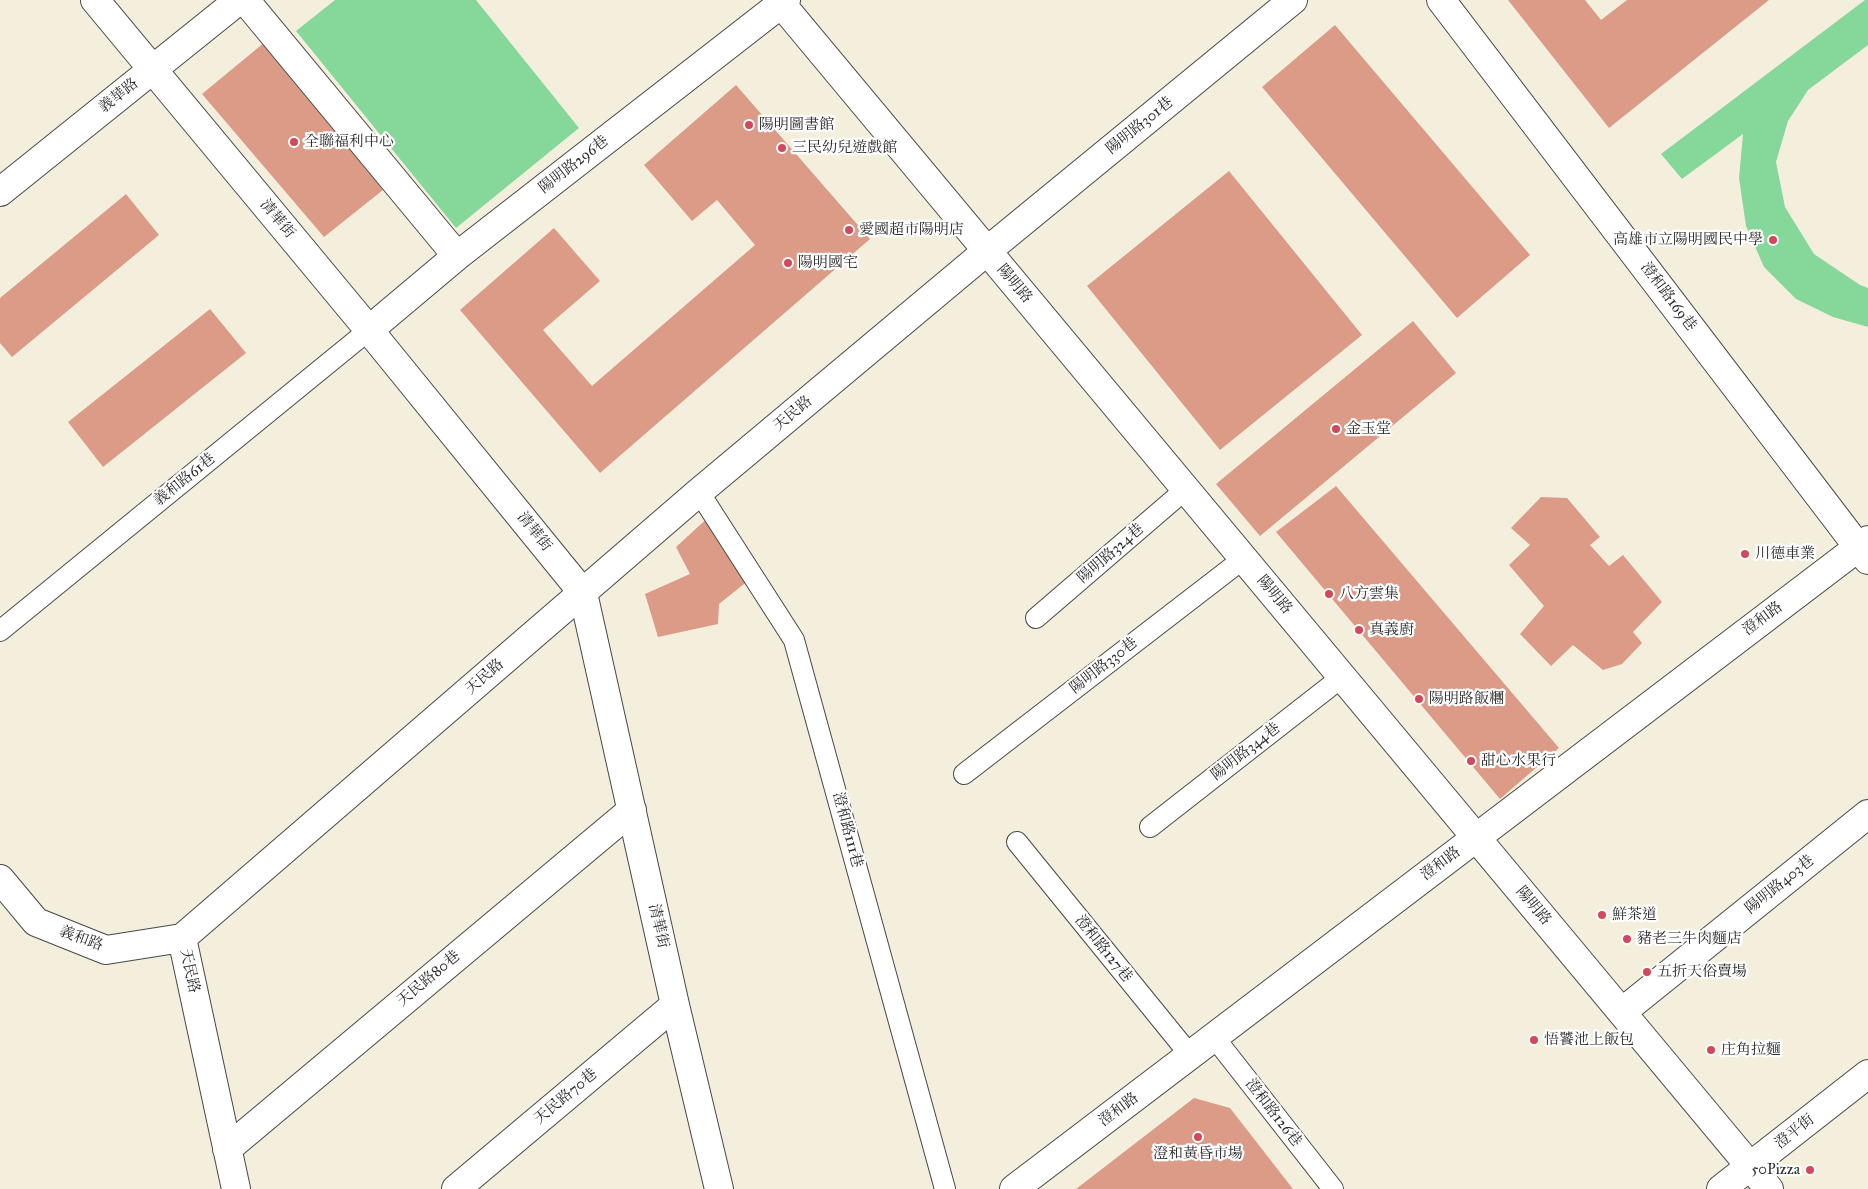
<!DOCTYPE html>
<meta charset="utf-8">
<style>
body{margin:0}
canvas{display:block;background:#f4efdd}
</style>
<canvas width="1868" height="1189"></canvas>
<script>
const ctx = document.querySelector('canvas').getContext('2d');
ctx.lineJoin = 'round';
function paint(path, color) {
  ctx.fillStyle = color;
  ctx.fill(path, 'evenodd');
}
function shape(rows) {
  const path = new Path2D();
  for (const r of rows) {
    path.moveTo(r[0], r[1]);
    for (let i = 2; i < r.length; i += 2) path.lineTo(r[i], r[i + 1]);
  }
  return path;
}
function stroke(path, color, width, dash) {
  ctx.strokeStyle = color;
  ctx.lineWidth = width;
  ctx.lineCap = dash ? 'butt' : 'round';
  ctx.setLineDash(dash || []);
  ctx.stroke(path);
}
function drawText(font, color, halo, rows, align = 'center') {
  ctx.font = font + ' "IM FELL Great Primer","Noto Serif TC",serif';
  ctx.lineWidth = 4.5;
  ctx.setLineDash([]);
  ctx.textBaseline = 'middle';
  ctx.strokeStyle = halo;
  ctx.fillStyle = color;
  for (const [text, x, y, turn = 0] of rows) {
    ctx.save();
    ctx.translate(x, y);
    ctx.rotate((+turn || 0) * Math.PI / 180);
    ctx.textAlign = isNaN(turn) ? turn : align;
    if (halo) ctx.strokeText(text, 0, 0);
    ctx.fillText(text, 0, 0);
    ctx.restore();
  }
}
paint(shape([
 [335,0,476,0,579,128,456,228,296,31],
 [1865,0,1868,0,1868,45,1808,90,1788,121,1776,162,1785,207,1814,254,1860,285,1868,288,1868,327,1833,317,1796,299,1764,267,1746,226,1739,178,1743,134,1682,179,1661,154]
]), '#85d899');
paint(shape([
 [1508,0,1585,0,1601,20,1627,0,1769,0,1609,128],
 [1335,25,1530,255,1457,318,1262,87],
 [265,42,383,190,324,237,202,94],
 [736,85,870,239,600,473,460,310,554,228,600,281,543,330,592,386,755,245,717,200,692,221,644,165],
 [1229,171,1362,335,1220,450,1087,286],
 [126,194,159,235,12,357,0,343,0,298],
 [210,309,246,353,103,467,68,422],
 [1413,321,1456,373,1260,536,1216,484],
 [1336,486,1559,748,1500,799,1276,532],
 [1541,497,1567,498,1600,537,1590,545,1609,566,1623,555,1662,602,1633,632,1642,643,1622,664,1603,670,1573,645,1551,666,1520,634,1544,606,1509,565,1530,545,1511,528],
 [712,514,759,572,719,604,718,624,658,637,645,594,690,574,676,547],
 [1194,1098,1230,1108,1293,1189,1076,1189]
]), '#db9b87');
const service = shape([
 [699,492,794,640,945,1189],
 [1036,618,1186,489],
 [0,631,369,330],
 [964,774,1243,559],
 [1150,827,1342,677],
 [1017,842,1190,1055],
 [1214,1037,1333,1189]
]);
const minor = shape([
 [95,0,369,330,583,593,675,1005,719,1189],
 [245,0,457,256],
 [778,0,1769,1189],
 [1441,0,1868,560],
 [0,192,239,0],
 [369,330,457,256,786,0],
 [0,879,36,922,106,950,182,938],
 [1622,1012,1868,814],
 [227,1149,632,810],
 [236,1189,182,938,699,492,987,251,1293,0],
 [456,1189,675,1005],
 [1014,1189,1868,540],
 [1721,1189,1868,1074]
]);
stroke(service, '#494846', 22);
stroke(minor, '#494846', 30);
stroke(service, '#fff', 20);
stroke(minor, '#fff', 28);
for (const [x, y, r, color] of [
 [749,125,5,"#d1495b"],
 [294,142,5,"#d1495b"],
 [782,148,5,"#d1495b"],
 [849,230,5,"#d1495b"],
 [1773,240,5,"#d1495b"],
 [788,263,5,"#d1495b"],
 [1336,429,5,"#d1495b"],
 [1745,554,5,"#d1495b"],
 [1329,594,5,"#d1495b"],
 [1359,630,5,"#d1495b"],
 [1419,699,5,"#d1495b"],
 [1471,761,5,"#d1495b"],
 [1602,915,5,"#d1495b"],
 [1627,939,5,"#d1495b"],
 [1647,972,5,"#d1495b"],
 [1534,1040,5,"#d1495b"],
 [1711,1050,5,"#d1495b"],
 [1198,1137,5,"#d1495b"],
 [1810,1170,5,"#d1495b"]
]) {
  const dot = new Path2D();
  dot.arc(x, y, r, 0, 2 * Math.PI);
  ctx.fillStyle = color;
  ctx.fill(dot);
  stroke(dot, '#fff', 2);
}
drawText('15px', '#2b2b2b', '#fff', [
 ["義華路",119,96,-39],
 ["陽明路301巷",1140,126,-39],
 ["陽明路296巷",574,165,-38],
 ["清華街",277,219,50],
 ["陽明路",1014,284,50],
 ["澄和路169巷",1668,297,53],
 ["天民路",793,414,-40],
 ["義和路61巷",185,480,-39],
 ["清華街",534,532,51],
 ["陽明路324巷",1111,554,-41],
 ["陽明路",1274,595,50],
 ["澄和路",1763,619,-37],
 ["陽明路330巷",1104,666,-38],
 ["天民路",485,677,-41],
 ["陽明路344巷",1246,752,-38],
 ["澄和路111巷",847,830,75],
 ["澄和路",1441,864,-37],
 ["陽明路403巷",1780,885,-39],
 ["陽明路",1533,906,50],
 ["清華街",658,926,77],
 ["義和路",81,939,20],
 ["澄和路127巷",1103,949,51],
 ["天民路",189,971,78],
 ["天民路80巷",429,979,-40],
 ["天民路70巷",566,1097,-40],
 ["澄和路",1119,1110,-37],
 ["澄和路126巷",1273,1113,52],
 ["澄平街",1795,1132,-39]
]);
drawText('15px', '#2b2b2b', '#fff', [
 ["陽明圖書館",759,125],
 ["全聯福利中心",304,142],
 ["三民幼兒遊戲館",792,148],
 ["愛國超市陽明店",859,230],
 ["高雄市立陽明國民中學",1763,240,"right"],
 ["陽明國宅",798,263],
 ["金玉堂",1346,429],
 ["川德車業",1755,554],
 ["八方雲集",1339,594],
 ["真義廚",1369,630],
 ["陽明路飯糰",1429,699],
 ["甜心水果行",1481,761],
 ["鮮茶道",1612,915],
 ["豬老三牛肉麵店",1637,939],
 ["五折天俗賣場",1657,972],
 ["悟饕池上飯包",1544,1040],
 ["庄角拉麵",1721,1050],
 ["澄和黃昏市場",1198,1154,"center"],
 ["50Pizza",1800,1170,"right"]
], 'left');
</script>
